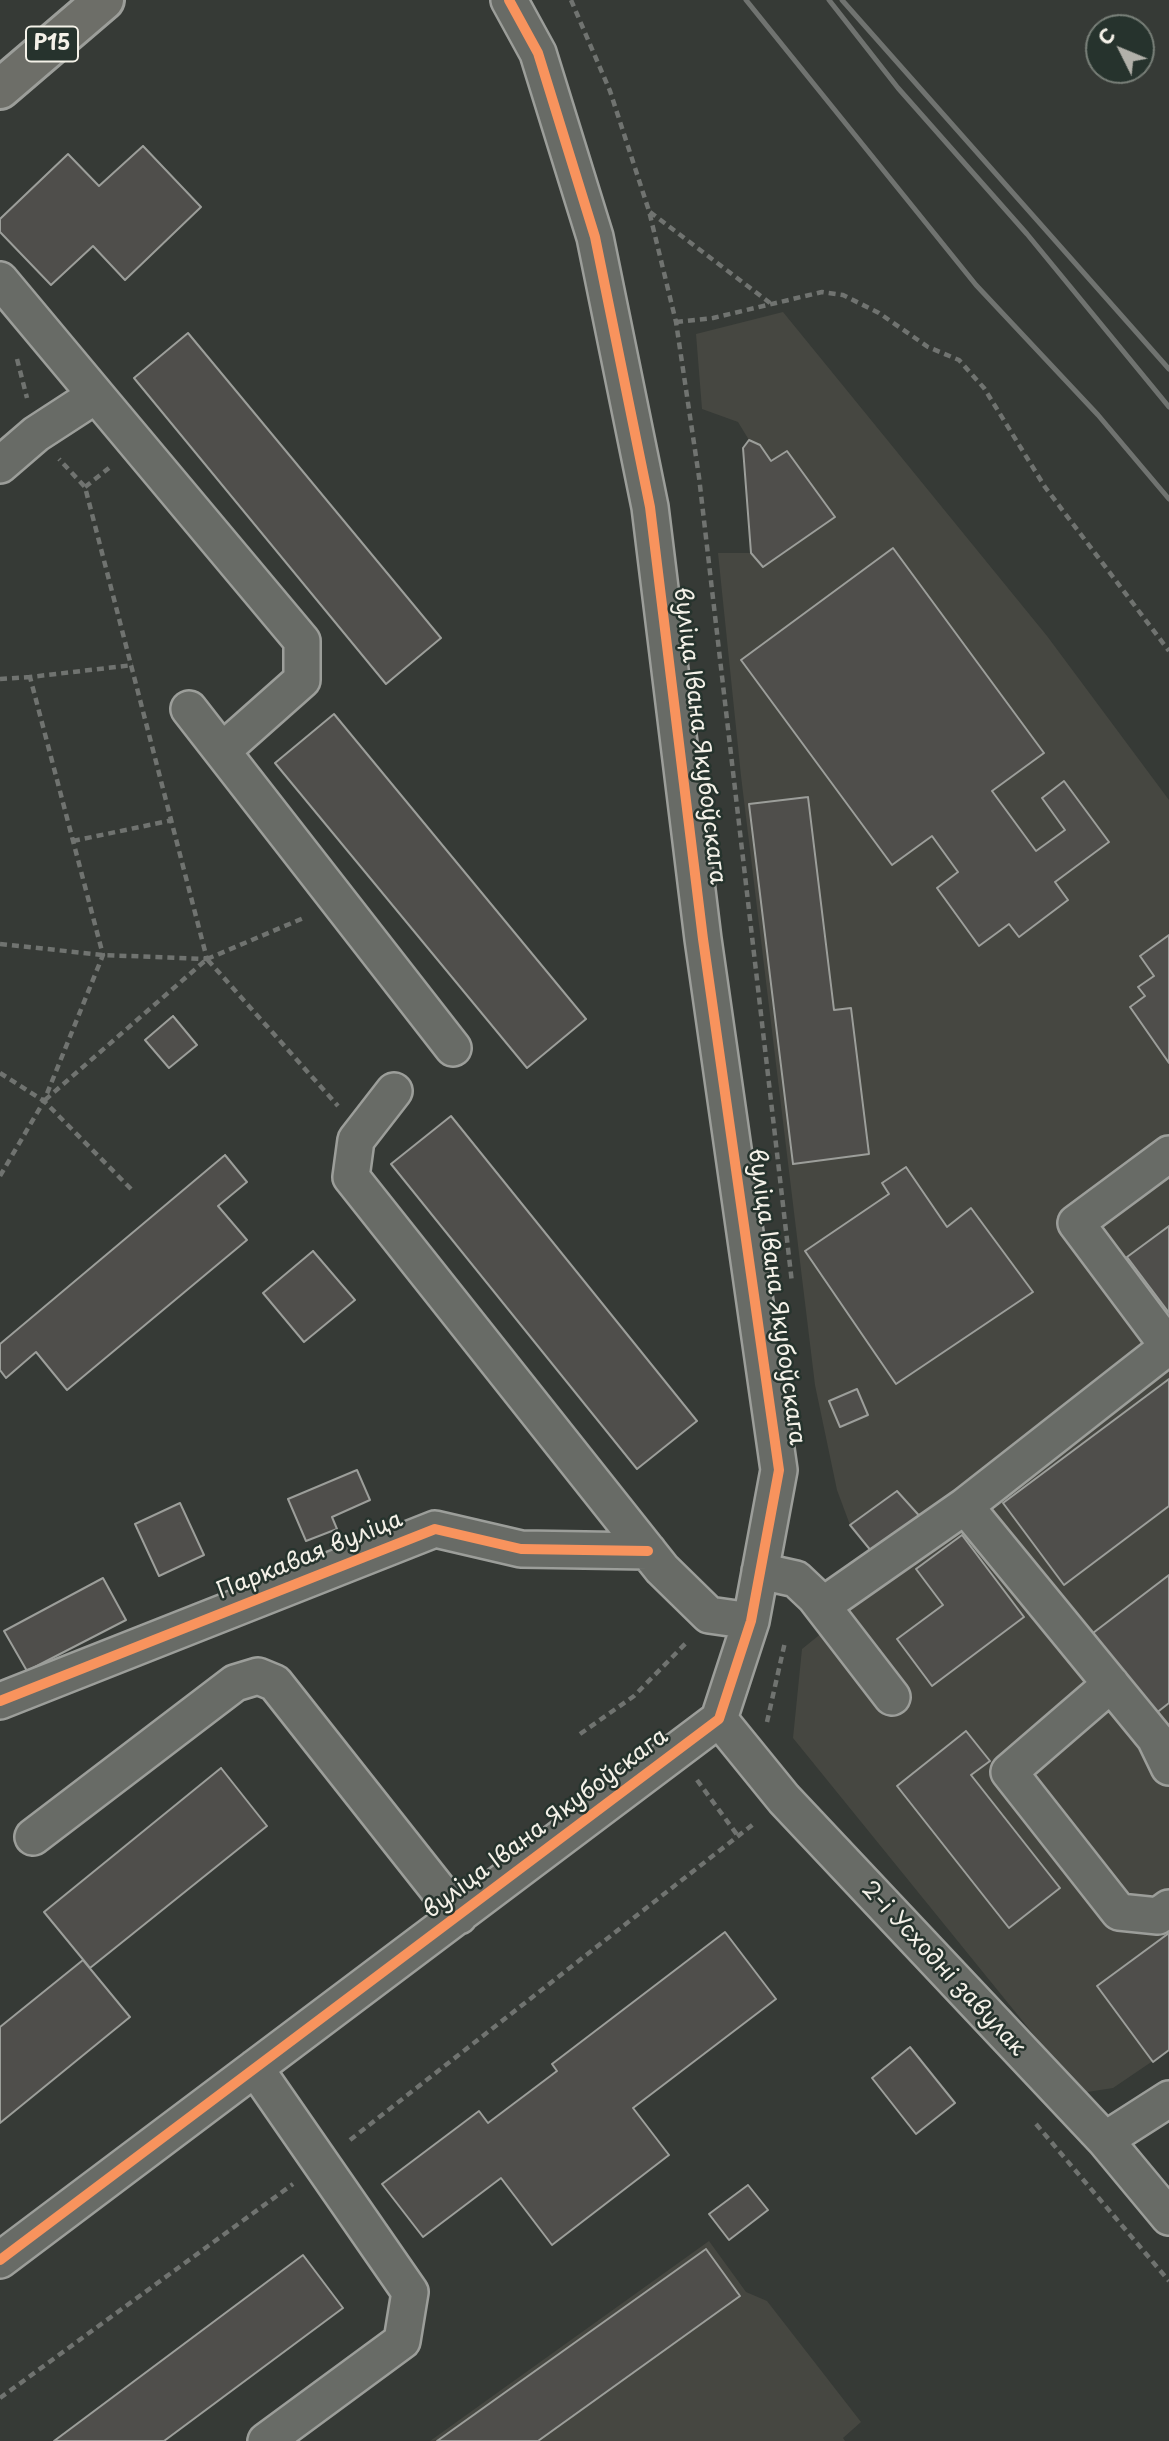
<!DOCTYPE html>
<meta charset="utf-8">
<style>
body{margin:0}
#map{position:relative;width:1169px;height:2441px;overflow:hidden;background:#363a36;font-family:"Playpen Sans",sans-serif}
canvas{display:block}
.north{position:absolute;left:1085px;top:14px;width:70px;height:70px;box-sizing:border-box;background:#26332d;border:2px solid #787f78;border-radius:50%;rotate:313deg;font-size:19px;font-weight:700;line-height:28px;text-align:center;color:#f4f1e8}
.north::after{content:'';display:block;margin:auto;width:24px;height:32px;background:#b2b1aa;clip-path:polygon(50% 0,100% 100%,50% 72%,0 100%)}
</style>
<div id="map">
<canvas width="1169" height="2441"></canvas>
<div class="north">С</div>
</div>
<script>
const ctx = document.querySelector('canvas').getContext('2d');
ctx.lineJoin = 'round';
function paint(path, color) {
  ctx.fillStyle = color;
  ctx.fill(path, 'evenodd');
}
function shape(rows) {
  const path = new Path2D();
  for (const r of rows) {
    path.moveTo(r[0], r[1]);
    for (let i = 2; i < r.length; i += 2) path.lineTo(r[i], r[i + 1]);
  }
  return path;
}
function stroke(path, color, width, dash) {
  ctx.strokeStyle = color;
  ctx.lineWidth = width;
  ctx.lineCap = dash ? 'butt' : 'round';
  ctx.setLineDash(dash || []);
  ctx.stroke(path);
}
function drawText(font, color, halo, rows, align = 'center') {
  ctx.font = font + ' "Playpen Sans",sans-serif';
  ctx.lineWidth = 5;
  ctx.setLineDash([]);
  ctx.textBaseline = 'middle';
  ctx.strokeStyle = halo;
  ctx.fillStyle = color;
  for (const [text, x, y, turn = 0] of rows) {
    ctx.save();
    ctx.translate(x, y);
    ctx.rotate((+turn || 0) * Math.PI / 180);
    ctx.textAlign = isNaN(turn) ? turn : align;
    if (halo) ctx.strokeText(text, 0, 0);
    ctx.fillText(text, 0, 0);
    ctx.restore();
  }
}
paint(shape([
 [783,312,1047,636,1169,800,1169,2050,1113,2088,1081,2093,793,1738,802,1649,891,1577,850,1525,837,1490,815,1385,741,776,718,553,751,553,787,451,771,461,749,440,738,422,702,409,696,334],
 [709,2241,746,2292,767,2301,861,2422,843,2438,845,2441,430,2441]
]), '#464741');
const building = shape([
 [143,146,201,207,125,280,93,246,51,285,0,232,0,219,68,154,99,186,143,146],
 [188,333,441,638,386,684,134,378,188,333],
 [749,440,760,445,771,461,787,451,835,517,763,567,751,553,743,448,749,440],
 [893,548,1044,753,992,791,1036,851,1065,830,1042,798,1064,781,1109,842,1055,882,1068,900,1019,937,1009,924,979,946,937,888,958,872,932,836,892,865,741,660,893,548],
 [334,714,586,1019,527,1068,275,763,334,714],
 [808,797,834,1010,851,1008,869,1154,793,1164,749,804,808,797],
 [1169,935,1169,1063,1130,1007,1145,996,1138,987,1154,976,1140,956,1169,935],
 [173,1016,197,1045,169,1068,145,1040,173,1016],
 [451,1116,697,1421,637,1469,391,1164,451,1116],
 [225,1155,247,1182,218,1206,247,1240,67,1390,36,1352,6,1378,0,1370,0,1344,225,1155],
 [906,1167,947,1227,971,1208,1033,1292,896,1384,805,1251,889,1194,882,1183,906,1167],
 [1169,1226,1169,1313,1127,1257,1169,1226],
 [313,1251,355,1300,304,1342,263,1293,313,1251],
 [1169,1379,1169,1506,1064,1585,1003,1503,1169,1379],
 [857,1389,868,1415,840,1427,829,1401,857,1389],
 [357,1470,370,1500,332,1517,337,1529,306,1541,288,1499,357,1470],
 [897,1491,924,1521,876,1557,850,1525,897,1491],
 [180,1503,204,1555,159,1576,135,1524,180,1503],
 [962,1535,1024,1617,932,1686,897,1639,943,1605,916,1569,962,1535],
 [1169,1575,1169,1703,1155,1714,1093,1633,1169,1575],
 [103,1578,126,1620,27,1671,4,1631,103,1578],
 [966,1731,990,1761,971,1775,1060,1888,1009,1928,897,1786,966,1731],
 [221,1768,267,1826,90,1968,44,1912,221,1768],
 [725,1932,776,1999,633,2108,669,2155,552,2245,501,2178,423,2237,382,2184,479,2111,488,2123,557,2071,552,2064,725,1932],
 [1169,1933,1169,2050,1153,2062,1097,1986,1169,1933],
 [83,1960,130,2017,0,2123,0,2027,83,1960],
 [910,2047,955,2103,916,2134,872,2078,910,2047],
 [748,2185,768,2210,729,2240,709,2214,748,2185],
 [706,2249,740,2296,538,2441,437,2441,706,2249],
 [303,2255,343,2308,164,2441,54,2441,303,2255]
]);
paint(building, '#4f4e4b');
stroke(building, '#9c9e9a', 2);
const minor = shape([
 [0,280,96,395,36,434,0,465],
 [96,395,302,641,302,680,222,751],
 [189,709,453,1048],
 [394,1091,356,1140,351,1177,662,1569,709,1615,751,1621],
 [1168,1346,1076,1223,1169,1154],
 [965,1506,1169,1346],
 [760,1571,796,1579,815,1597,892,1697],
 [822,1606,965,1506,1155,1738,1169,1767],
 [1111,1684,1009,1772,1119,1912,1158,1916,1169,1908],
 [0,1701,435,1529,521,1549,648,1551],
 [719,1719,784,1799,1105,2140,1169,2217],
 [33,1837,235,1683,258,1676,275,1683,459,1916],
 [255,2068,410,2292,402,2341,266,2441],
 [1105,2140,1169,2099],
 [0,2260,719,1719,751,1621,779,1470,703,939,650,507,595,237,538,53,509,0]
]);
const major = shape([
 [0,89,104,0]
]);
stroke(minor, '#9c9e9a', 40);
stroke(major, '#9c9e9a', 44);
stroke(shape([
 [571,0,610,91,649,211,676,322,699,477,792,1283],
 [650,212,770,303],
 [676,322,713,318,822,292,843,295,879,313,928,347,959,360,984,388,1045,487,1169,651],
 [17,359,27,398],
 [85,487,109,468],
 [0,679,30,677],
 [73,841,173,820],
 [0,944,103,955,207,959,85,487,59,459],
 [207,959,306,917],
 [0,1073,44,1101,0,1176],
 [45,1100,207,959,338,1106],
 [131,1189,44,1101,103,955,30,677,133,665],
 [767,1722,785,1642],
 [580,1734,634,1696,688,1641],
 [697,1780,738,1836],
 [1036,2124,1169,2281],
 [350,2140,756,1822],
 [0,2398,293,2184]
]), '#707370', 4.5, [7, 5]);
stroke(minor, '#686b66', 35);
stroke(major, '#6d6e68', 38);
stroke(shape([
 [746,0,976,285,1098,415,1169,499],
 [829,0,898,88,1027,234,1169,407],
 [842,0,1169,369]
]), '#707370', 5);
stroke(shape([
 [0,1701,435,1529,521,1549,648,1551],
 [0,2260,719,1719,751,1621,779,1470,703,939,650,507,595,237,538,53,509,0]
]), '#f8935d', 10);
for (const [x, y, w] of [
 [52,44,52]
]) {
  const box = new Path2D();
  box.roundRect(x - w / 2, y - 17.5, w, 35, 5);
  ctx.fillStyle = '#26332d';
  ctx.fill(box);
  stroke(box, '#f4f1e8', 2);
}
drawText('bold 21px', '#f4f1e8', null, [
 ["Р15",52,44]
]);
drawText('23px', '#f4f1e8', '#26332d', [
 ["вуліца Івана Якубоўскага",699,736,83],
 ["вуліца Івана Якубоўскага",776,1297,82],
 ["Паркавая вуліца",310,1556,-22],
 ["вуліца Івана Якубоўскага",546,1824,-37],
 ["2-і Усходні завулак",943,1969,47]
]);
</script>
